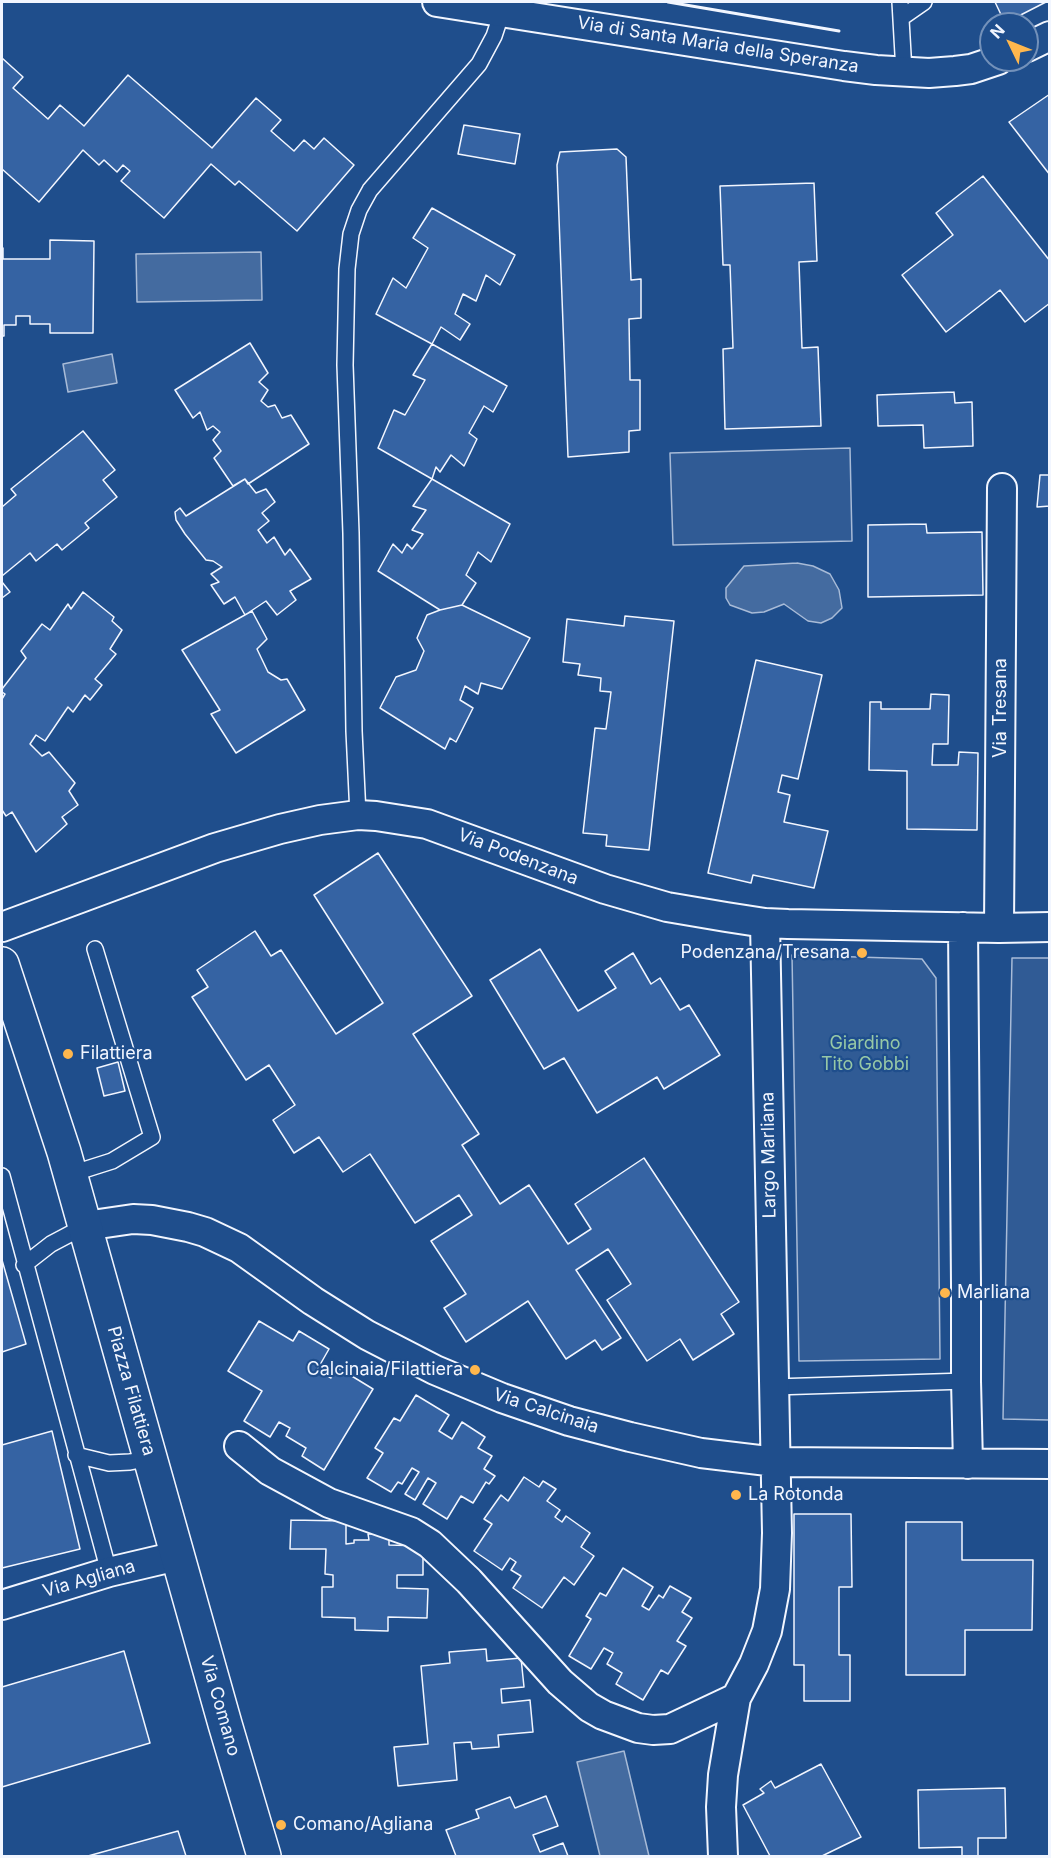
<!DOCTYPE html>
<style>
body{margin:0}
#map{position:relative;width:1051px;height:1858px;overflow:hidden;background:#1f4e8c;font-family:Inter,sans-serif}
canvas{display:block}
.frame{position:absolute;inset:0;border:3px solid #f2f6ff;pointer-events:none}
.north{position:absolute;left:979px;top:12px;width:60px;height:60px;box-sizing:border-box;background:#1f4e8c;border:2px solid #7391ba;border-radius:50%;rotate:313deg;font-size:16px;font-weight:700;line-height:24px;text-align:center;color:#f2f6ff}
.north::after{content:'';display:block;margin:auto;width:21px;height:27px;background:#ffb74d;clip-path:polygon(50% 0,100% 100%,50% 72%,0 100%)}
</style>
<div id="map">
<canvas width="1051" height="1858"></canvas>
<div class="frame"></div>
<div class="north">N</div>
</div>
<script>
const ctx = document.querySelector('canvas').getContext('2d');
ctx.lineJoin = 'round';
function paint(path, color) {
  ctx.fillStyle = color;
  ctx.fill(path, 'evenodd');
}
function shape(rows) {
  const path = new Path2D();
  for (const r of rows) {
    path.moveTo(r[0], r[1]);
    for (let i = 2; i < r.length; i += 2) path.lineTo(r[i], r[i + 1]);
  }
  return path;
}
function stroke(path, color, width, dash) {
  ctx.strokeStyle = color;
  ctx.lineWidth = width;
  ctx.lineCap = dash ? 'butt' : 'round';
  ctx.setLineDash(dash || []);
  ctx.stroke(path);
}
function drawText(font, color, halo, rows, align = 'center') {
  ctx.font = font + ' Inter,sans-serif';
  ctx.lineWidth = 4.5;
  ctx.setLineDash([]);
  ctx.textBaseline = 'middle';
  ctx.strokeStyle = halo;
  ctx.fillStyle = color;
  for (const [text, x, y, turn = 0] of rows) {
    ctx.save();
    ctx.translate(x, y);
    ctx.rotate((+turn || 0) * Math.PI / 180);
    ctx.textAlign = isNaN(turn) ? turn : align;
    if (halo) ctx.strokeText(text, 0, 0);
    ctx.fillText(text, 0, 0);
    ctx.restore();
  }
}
const green = shape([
 [850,448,852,541,673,545,670,453,850,448],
 [792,955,922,959,936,978,940,1359,799,1361,792,955],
 [1012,958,1049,958,1049,1420,1003,1419,1012,958]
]);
paint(green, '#305b95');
stroke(green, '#a8bbd7', 1.5);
const water = shape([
 [261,252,262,300,137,302,136,254,261,252],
 [112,354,117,383,68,392,63,364,112,354],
 [797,563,813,566,830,574,839,590,842,608,832,618,821,623,808,621,784,604,764,612,752,613,730,605,726,598,726,588,744,566,797,563],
 [624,1751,649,1856,600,1856,577,1762,624,1751]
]);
paint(water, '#446ba0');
stroke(water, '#a8bbd7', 1.5);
const building = shape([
 [995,2,1046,2,1005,23,995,2],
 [2,58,23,77,13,88,48,119,60,105,84,126,128,75,212,148,256,98,281,120,271,131,294,151,304,140,314,149,324,138,354,165,297,231,239,181,235,185,211,164,164,218,121,181,130,171,123,165,117,172,104,160,99,165,83,150,39,202,2,169,2,58],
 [1050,94,1050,175,1009,122,1050,94],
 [464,125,520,134,515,164,458,154,464,125],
 [617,149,626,157,631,280,641,279,641,318,629,319,630,380,640,380,640,430,629,431,629,452,568,457,557,165,560,152,617,149],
 [983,176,1050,261,1050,303,1025,322,1000,290,946,332,902,275,953,235,936,213,983,176],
 [814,183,817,261,799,262,802,348,818,347,821,426,725,429,723,349,733,348,730,265,723,265,720,186,814,183],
 [432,208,515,255,500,285,486,275,476,301,463,294,455,314,470,324,460,340,441,327,432,344,376,314,393,278,406,288,428,248,413,238,432,208],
 [50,240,94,241,93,333,50,333,50,324,30,324,30,316,16,316,16,325,4,325,4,336,2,336,2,248,3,248,3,259,50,259,50,240],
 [250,343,268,373,259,382,268,390,261,401,268,407,275,405,282,418,291,415,309,444,248,484,245,479,233,486,214,458,221,451,213,440,220,432,213,426,207,430,200,412,193,418,175,390,250,343],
 [432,344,507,386,493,412,484,406,469,433,477,439,464,466,451,455,440,472,436,467,432,479,378,448,394,410,405,415,425,380,413,375,432,344],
 [954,392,955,403,972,402,973,446,924,448,923,425,878,426,877,395,954,392],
 [83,431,115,470,103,480,117,497,85,523,89,528,62,550,57,544,36,561,30,553,2,576,2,507,16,495,11,489,83,431],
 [1040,475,1050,475,1050,506,1037,507,1040,475],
 [245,479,256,493,266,489,275,502,262,513,269,521,258,530,267,543,274,537,285,555,290,549,311,579,290,591,296,600,277,615,266,601,245,615,235,597,224,604,211,585,219,582,211,574,222,567,213,561,206,560,185,534,176,520,175,512,180,508,186,516,245,479],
 [432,479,510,524,491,562,478,552,466,575,476,583,462,605,440,610,378,571,393,544,402,553,407,544,412,549,423,534,412,530,426,510,413,506,432,479],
 [926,524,927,533,982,532,983,595,868,597,868,525,926,524],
 [2,582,10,592,2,598,2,582],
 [83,592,114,617,112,621,122,630,110,649,116,654,95,679,102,685,90,700,85,695,73,712,68,707,45,741,36,735,30,744,42,756,49,752,75,783,69,791,78,805,62,817,67,824,36,852,12,812,6,816,2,810,2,699,5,694,2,692,2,689,26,658,21,651,42,624,50,630,68,604,71,609,83,592],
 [462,605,530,638,502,689,481,683,478,694,465,686,460,700,473,708,456,742,450,738,445,749,380,708,396,677,416,670,424,651,417,638,427,615,440,610,462,605],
 [252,611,267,639,257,649,268,672,281,680,287,679,305,710,236,753,211,714,220,710,182,650,252,611],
 [625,616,674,621,649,850,606,846,607,835,583,833,595,728,606,729,611,692,600,691,601,678,578,675,580,664,563,662,567,619,624,626,625,616],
 [756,660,822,675,798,779,782,775,778,792,790,795,784,822,828,831,814,888,753,875,751,883,708,873,756,660],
 [931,694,949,695,948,744,933,744,932,765,958,765,959,752,978,753,977,830,907,829,907,771,869,770,870,702,881,702,881,709,930,709,931,694],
 [378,853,472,996,413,1034,479,1134,462,1145,500,1204,529,1185,568,1244,591,1229,575,1204,644,1158,739,1302,721,1314,734,1334,693,1360,680,1339,647,1361,607,1300,631,1284,608,1249,576,1270,621,1338,602,1350,595,1340,566,1359,528,1301,466,1342,444,1308,466,1294,431,1241,472,1215,459,1195,415,1223,370,1154,343,1172,319,1137,294,1153,273,1120,295,1105,269,1065,246,1080,192,997,208,987,197,970,255,931,271,956,281,950,336,1034,383,1003,314,895,378,853],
 [540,949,578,1011,616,988,605,971,633,953,651,984,660,978,680,1010,689,1005,720,1055,664,1089,657,1077,597,1113,564,1058,544,1069,490,980,540,949],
 [118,1062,125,1091,104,1096,97,1068,118,1062],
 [2,1260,26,1344,2,1352,2,1260],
 [259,1321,293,1341,299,1331,329,1349,317,1370,331,1378,337,1367,373,1389,324,1470,302,1456,306,1448,286,1436,290,1428,279,1422,270,1437,244,1421,262,1391,228,1371,259,1321],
 [416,1395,449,1415,439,1431,452,1439,462,1422,485,1437,478,1448,492,1456,484,1469,495,1476,489,1484,486,1482,473,1503,461,1496,447,1519,423,1504,436,1483,428,1478,415,1500,405,1494,419,1472,412,1468,402,1484,398,1482,391,1492,367,1478,383,1453,375,1448,394,1418,400,1421,416,1395],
 [52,1431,80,1549,2,1568,2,1445,52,1431],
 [524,1477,539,1487,543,1481,556,1489,547,1501,560,1510,555,1517,562,1522,566,1516,590,1533,581,1547,594,1556,574,1585,564,1577,542,1608,513,1588,521,1576,511,1570,516,1562,510,1558,502,1570,474,1551,492,1524,484,1519,501,1495,508,1501,524,1477],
 [794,1514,851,1514,852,1587,839,1587,839,1655,850,1655,850,1701,804,1701,804,1665,794,1665,794,1514],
 [291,1520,346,1521,346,1544,354,1543,354,1540,369,1540,368,1534,389,1534,389,1545,423,1546,423,1575,397,1575,397,1588,428,1589,427,1618,388,1617,388,1631,355,1630,355,1618,322,1617,322,1587,333,1587,333,1575,325,1574,326,1549,290,1549,291,1520],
 [906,1522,962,1522,962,1560,1033,1560,1032,1630,965,1630,965,1675,906,1675,906,1522],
 [623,1568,653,1587,642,1606,649,1610,659,1595,663,1598,670,1586,691,1598,682,1612,692,1618,677,1641,686,1646,668,1674,661,1670,643,1700,616,1684,622,1673,607,1664,613,1653,604,1648,591,1669,569,1656,591,1619,586,1616,600,1593,606,1596,623,1568],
 [486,1649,487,1661,521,1658,524,1687,501,1689,502,1703,530,1700,533,1732,498,1735,499,1747,472,1749,471,1742,454,1743,457,1780,398,1786,394,1747,428,1744,421,1666,450,1663,449,1652,486,1649],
 [124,1651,150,1743,2,1787,2,1687,124,1651],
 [821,1764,861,1837,822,1856,770,1856,743,1805,764,1793,760,1789,771,1781,775,1788,821,1764],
 [1005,1788,1006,1838,978,1838,978,1856,962,1856,962,1847,919,1848,918,1790,1005,1788],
 [546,1796,558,1826,533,1835,540,1852,563,1843,568,1856,456,1856,446,1830,479,1818,476,1810,510,1797,515,1808,546,1796],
 [178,1831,186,1856,88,1856,178,1831]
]);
paint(building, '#3563a3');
stroke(building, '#f2f6ff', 1.5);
const service = shape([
 [900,2,904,72],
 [901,18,924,2],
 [358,815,354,731,351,533,345,365,347,269,351,234,359,210,370,190,479,64,494,36,502,12],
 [71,1174,112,1161,152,1137,95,949],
 [2,1176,109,1572],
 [24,1265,51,1244,85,1226],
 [774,1387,966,1381],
 [76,1455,109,1463,130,1462,150,1458]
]);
const minor = shape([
 [437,2,844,66,876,70,929,73,955,71,971,69,998,60],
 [1027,47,1050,36],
 [2,927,215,848,280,829,320,820,358,815,376,816,427,824,605,889,667,907,726,917,765,923,788,924,999,928,1050,927],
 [963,927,966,1285,966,1381,968,1464],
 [999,928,1002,488],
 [85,1226,133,1219,152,1220,188,1227,205,1232,239,1248,313,1301,367,1335,435,1370,502,1398,569,1421,630,1437,701,1453,776,1462,1050,1464],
 [239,1446,270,1471,329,1503,411,1532,430,1544,469,1581,560,1682,589,1707,603,1715,638,1728,653,1730,670,1729,736,1698,754,1664,767,1631,775,1589,777,1533,765,923],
 [2,1605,109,1572,177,1556],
 [723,1856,721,1807,723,1775,736,1698]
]);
const tertiary = shape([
 [2,964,64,1152,225,1724,264,1856]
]);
stroke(service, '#f2f6ff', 18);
stroke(minor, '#f2f6ff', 32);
stroke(tertiary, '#f2f6ff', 36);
stroke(service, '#1f4e8c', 15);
stroke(minor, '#1f4e8c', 28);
stroke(tertiary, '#1f4e8c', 33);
stroke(shape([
 [668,2,839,31]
]), '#f2f6ff', 3);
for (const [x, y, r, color] of [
 [862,953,6,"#ffb74d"],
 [68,1054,6,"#ffb74d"],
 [945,1293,6,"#ffb74d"],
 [475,1370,6,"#ffb74d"],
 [736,1495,6,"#ffb74d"],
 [281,1825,6,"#ffb74d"]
]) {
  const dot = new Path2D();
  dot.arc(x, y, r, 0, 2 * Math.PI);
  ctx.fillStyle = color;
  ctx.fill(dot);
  stroke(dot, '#1f4e8c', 2);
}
drawText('18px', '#f2f6ff', '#1f4e8c', [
 ["Via di Santa Maria della Speranza",718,45,9],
 ["Via Tresana",1001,708,-90],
 ["Via Podenzana",518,857,21],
 ["Largo Marliana",769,1155,-91],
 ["Piazza Filattiera",131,1391,74],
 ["Via Calcinaia",546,1411,18],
 ["Via Agliana",89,1579,-16],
 ["Via Comano",220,1706,74]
]);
drawText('18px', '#f2f6ff', '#1f4e8c', [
 ["Podenzana/Tresana",850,953,"right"],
 ["Filattiera",80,1054],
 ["Marliana",957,1293],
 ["Calcinaia/Filattiera",463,1370,"right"],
 ["La Rotonda",748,1495],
 ["Comano/Agliana",293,1825]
], 'left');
drawText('18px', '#97c8a6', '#1f4e8c', [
 ["Giardino",865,1044],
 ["Tito Gobbi",865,1065]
]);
</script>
